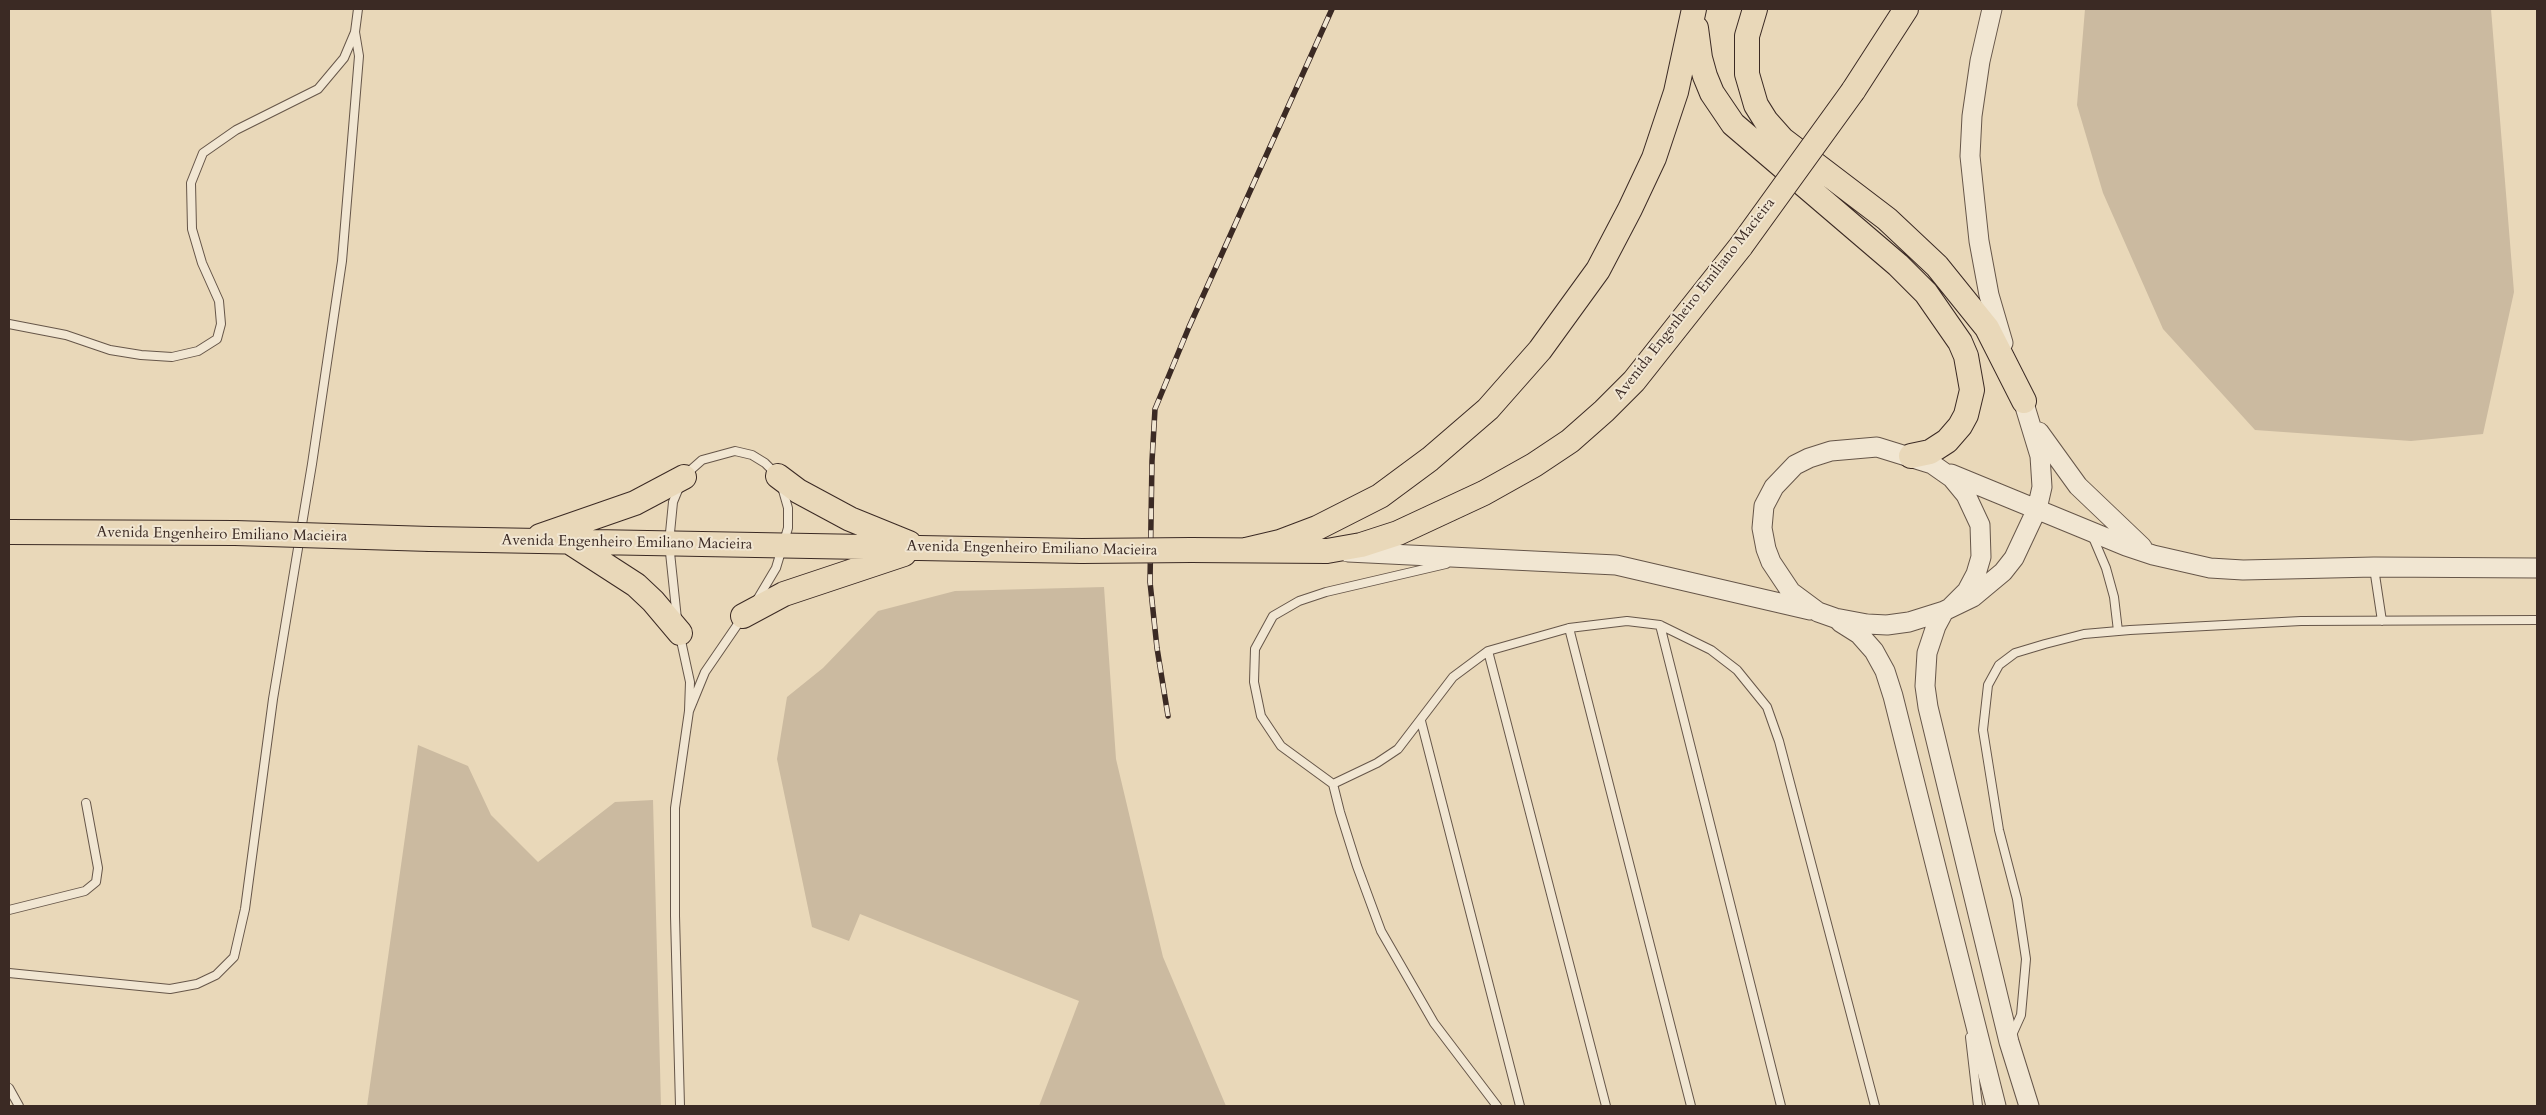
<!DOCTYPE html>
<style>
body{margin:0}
#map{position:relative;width:2546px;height:1115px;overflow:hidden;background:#e9d8b9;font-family:Cardo,serif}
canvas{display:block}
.frame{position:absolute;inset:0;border:10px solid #3b2a24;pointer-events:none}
</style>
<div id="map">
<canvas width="2546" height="1115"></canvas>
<div class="frame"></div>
</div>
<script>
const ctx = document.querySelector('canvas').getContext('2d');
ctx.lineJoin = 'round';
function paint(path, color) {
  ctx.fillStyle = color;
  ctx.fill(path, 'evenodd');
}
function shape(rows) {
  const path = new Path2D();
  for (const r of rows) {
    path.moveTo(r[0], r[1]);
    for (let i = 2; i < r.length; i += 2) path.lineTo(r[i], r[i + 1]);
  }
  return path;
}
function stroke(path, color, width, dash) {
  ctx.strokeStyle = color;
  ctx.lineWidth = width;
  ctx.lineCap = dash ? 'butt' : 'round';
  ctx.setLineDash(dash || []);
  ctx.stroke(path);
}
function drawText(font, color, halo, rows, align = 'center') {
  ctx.font = font + ' Cardo,serif';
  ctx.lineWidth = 4;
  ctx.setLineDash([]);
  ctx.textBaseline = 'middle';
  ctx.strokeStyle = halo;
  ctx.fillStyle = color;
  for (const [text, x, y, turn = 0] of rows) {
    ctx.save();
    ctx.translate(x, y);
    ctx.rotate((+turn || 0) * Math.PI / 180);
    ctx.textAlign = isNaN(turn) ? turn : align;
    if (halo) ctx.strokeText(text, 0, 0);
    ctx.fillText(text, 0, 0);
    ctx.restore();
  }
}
paint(shape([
 [2085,9,2491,9,2514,292,2483,434,2411,441,2255,430,2163,329,2103,193,2077,105],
 [1104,587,1116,759,1163,957,1226,1106,1039,1106,1079,1001,860,914,849,941,812,927,777,759,787,697,823,668,878,611,955,591],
 [418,745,468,766,491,815,538,862,615,802,653,800,661,1106,367,1106]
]), '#cbbaa0');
const service = shape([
 [9,324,66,335,110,350,141,355,172,357,198,351,217,339,221,324,219,301,202,263,192,229,191,183,203,153,236,130,318,89,344,58,355,32,358,9],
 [685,475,702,460,735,451,752,455,765,463,776,474],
 [2092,535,2106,568,2114,597,2118,631],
 [1446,564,1326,592,1299,601,1273,616,1255,649,1254,682,1261,716,1281,746,1333,784,1340,812,1357,866,1381,931,1434,1023,1497,1106],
 [2374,568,2382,621],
 [757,600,776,568,788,528,788,508,782,487],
 [677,619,669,543,673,502,680,485],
 [1660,625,1781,1106],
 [1569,628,1691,1106],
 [680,636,690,682,689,711,675,808,675,916,680,1106],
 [1488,651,1606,1106],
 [689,711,705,672,742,618],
 [1421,721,1520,1106],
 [1333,784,1377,763,1398,749,1453,677,1488,651,1569,628,1627,621,1660,625,1711,650,1737,670,1767,707,1779,741,1875,1106],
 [9,910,85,891,96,882,98,868,86,803],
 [9,973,170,989,197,984,216,975,234,957,245,909,273,699,312,464,342,261,359,56,355,32],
 [2012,1035,2021,1015,2026,959,2017,899,1999,830,1983,730,1988,685,1999,665,2015,653,2045,644,2084,634,2130,630,2301,621,2537,620],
 [1970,1037,1978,1106],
 [9,1088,19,1106]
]);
const tertiary = shape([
 [1992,9,1980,61,1972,116,1970,156,1979,241,1989,295,2003,343],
 [2039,432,2078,486,2142,547],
 [1951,474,2126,546,2153,555,2210,568,2243,570,2374,567,2537,568],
 [1348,552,1616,565,1810,610],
 [1951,607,1967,591,1976,574,1981,557,1980,525,1966,495,1952,478,1932,464,1877,447,1831,451,1809,458,1795,465,1774,487,1764,506,1762,528,1766,549,1771,562,1791,592,1818,612,1835,618,1867,624,1887,625,1909,622,1944,611,1973,597,2003,572,2014,558,2037,509,2042,487,2040,456,2019,387],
 [1944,611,1936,626,1927,653,1925,686,1928,707,2009,1042,2029,1106],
 [1840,622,1859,634,1874,651,1885,671,1893,696,1996,1106]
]);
const trunk = shape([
 [1755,9,1747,36,1747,74,1756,105,1766,121,1782,139,1887,219,1937,266,1987,328,2024,401],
 [1696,28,1700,58,1705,76,1712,93,1733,124,1898,265,1926,293,1960,342,1966,356,1972,390,1966,415,1960,426,1947,441,1930,452,1911,456],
 [1853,91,1906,9],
 [778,476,798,491,850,519,909,543],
 [9,532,235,533],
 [540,536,635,503,684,477],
 [430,539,1082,551],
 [568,541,636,585,653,601,680,633],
 [1191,550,1327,551,1361,545,1398,533,1484,493,1534,465,1570,441,1604,411,1634,381,1741,246],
 [1246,550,1280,542,1317,528,1380,496,1430,459,1488,409,1540,350,1598,270,1630,209,1654,158,1676,92,1694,9],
 [743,616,784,594,904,554]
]);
stroke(service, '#665649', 10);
stroke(tertiary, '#665649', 21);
stroke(trunk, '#3b2a24', 26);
stroke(service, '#f1e6d2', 8);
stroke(tertiary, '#f1e6d2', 19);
stroke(trunk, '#e9d8b9', 24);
const rail = shape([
 [1168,716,1157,648,1150,582,1152,461,1155,409,1189,327,1332,9]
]);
stroke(rail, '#3b2a24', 5.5);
stroke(rail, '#f1e6d2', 4, [11]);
const trunkBridge = shape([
 [1741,246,1853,91],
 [235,533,430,539],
 [1082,551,1191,550]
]);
stroke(trunkBridge, '#3b2a24', 26, []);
stroke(trunkBridge, '#e9d8b9', 24);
drawText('15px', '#3b2a24', '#f1e6d2', [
 ["Avenida Engenheiro Emiliano Macieira",1695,299,-52],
 ["Avenida Engenheiro Emiliano Macieira",222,535,1],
 ["Avenida Engenheiro Emiliano Macieira",627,543,1],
 ["Avenida Engenheiro Emiliano Macieira",1032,549,1]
]);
</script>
